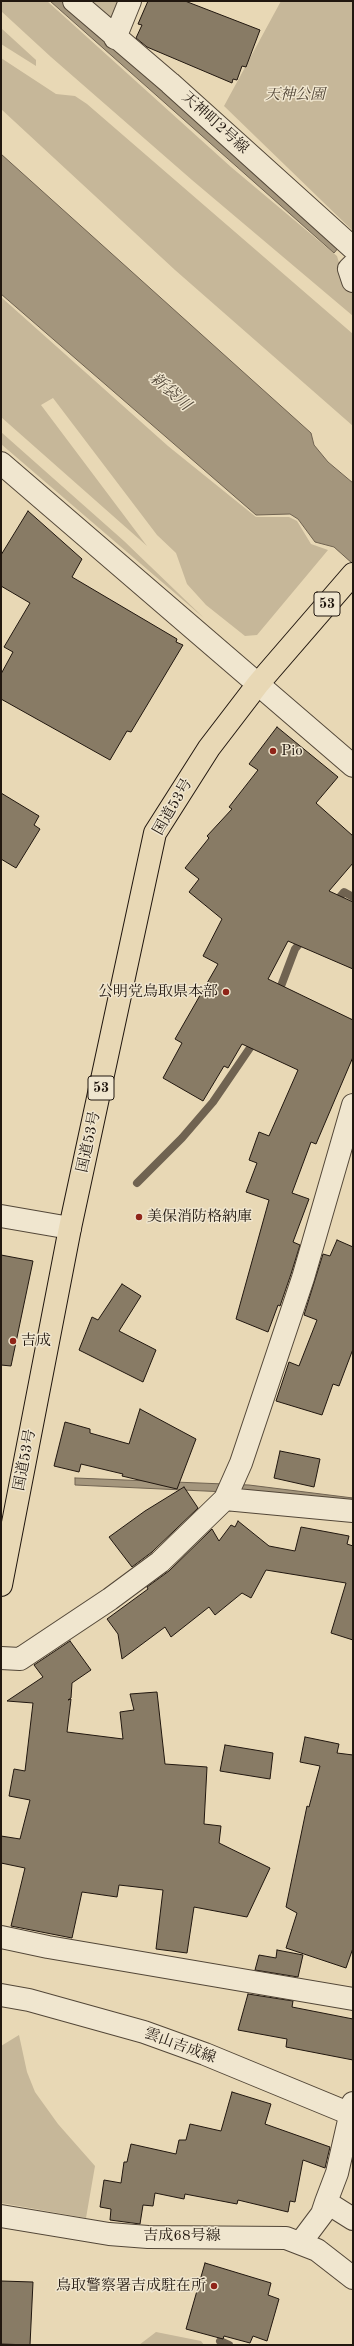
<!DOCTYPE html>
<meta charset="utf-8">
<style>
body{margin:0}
#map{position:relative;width:354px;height:2346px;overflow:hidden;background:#e8d8b5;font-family:"Old Standard TT",serif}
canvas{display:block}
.frame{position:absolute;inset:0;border:2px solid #21170f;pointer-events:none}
</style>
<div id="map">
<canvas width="354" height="2346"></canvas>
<div class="frame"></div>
</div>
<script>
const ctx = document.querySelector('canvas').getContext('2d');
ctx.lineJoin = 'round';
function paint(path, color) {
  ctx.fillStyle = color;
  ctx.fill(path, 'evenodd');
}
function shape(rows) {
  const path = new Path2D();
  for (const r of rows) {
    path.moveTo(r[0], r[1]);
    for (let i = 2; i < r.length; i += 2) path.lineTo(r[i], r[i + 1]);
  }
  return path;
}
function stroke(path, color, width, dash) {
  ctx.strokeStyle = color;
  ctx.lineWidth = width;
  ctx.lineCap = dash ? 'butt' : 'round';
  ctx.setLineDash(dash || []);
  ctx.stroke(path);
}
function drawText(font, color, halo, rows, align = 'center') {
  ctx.font = font + ' "Old Standard TT","Noto Serif JP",serif';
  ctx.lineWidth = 3;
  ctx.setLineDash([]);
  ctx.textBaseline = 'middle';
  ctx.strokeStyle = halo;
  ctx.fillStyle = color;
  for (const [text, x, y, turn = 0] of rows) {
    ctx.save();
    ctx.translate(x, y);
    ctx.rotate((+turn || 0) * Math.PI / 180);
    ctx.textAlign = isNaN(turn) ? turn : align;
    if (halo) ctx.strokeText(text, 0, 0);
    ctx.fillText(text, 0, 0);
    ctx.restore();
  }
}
paint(shape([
 [1,1,47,1,231,167,337,256,344,279,353,291,353,316,192,180,51,57,1,11],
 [87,1,119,1,113,17,105,18],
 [281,1,353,1,353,231,224,106],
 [1,28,36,60,36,66,1,44],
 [1,58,56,94,75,96,87,104,353,334,353,426,175,270,1,109],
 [1,297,168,446,256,517,289,517,297,521,311,544,328,550,257,635,245,636,206,605,187,584,176,553,157,535,53,398,41,405,147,546,1,417],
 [1,432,124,541,204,618,1,444],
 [19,2035,27,2072,35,2092,58,2124,95,2166,86,2218,1,2203,1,2046],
 [156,2332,201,2341,204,2345,139,2345]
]), '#c6b799');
const water = shape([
 [50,1,62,1,339,247,334,253,50,1],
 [1,154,311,433,314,445,328,462,353,483,353,564,334,547,315,542,298,519,290,514,256,515,1,294,1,154],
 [75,1478,249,1485,353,1498,353,1505,248,1493,75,1485,75,1478]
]);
paint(water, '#a4967d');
stroke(water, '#706351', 1);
stroke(shape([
 [334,904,344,892,353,897],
 [278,994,295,949,305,937],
 [137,1183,182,1138,213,1102,256,1039],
 [220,2341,229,2345]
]), '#706351', 8);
const building = shape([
 [148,1,185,1,260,30,246,67,242,66,237,80,233,79,232,83,147,47,136,38,142,25,138,24,148,1],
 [28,511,82,559,72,577,177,639,176,642,183,645,131,732,127,731,110,760,1,699,1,674,13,652,4,647,30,603,1,586,1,555,28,511],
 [277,727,338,777,316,803,353,836,353,863,329,891,353,902,353,969,288,941,268,979,353,1020,353,1057,316,1144,311,1142,292,1193,309,1199,293,1242,300,1245,291,1274,280,1306,278,1305,268,1332,236,1319,269,1200,246,1192,257,1163,249,1160,259,1132,269,1136,298,1070,242,1044,228,1068,224,1066,203,1101,163,1078,182,1043,175,1039,218,964,203,956,222,919,189,892,199,879,185,868,209,838,207,836,232,809,229,807,258,770,249,764,277,727],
 [1,793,39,816,34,825,40,829,16,868,1,859,1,793],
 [337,1240,353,1247,353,1349,339,1386,333,1384,322,1415,276,1401,289,1362,299,1366,317,1320,304,1315,323,1254,330,1256,337,1240],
 [1,1255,33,1261,11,1366,1,1365,1,1255],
 [122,1284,141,1296,119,1331,156,1350,143,1382,79,1350,92,1317,98,1320,122,1284],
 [140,1409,196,1439,177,1489,122,1476,123,1474,81,1464,79,1472,54,1466,65,1422,90,1429,90,1433,129,1444,140,1409],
 [280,1451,320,1459,314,1487,274,1478,280,1451],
 [184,1487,198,1508,152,1552,132,1567,109,1537,145,1511,184,1487],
 [238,1521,269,1546,295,1551,301,1527,349,1536,347,1544,353,1546,353,1640,331,1633,346,1583,266,1570,251,1598,242,1593,215,1615,209,1607,171,1637,165,1627,122,1659,118,1634,107,1619,148,1589,147,1587,169,1571,212,1529,219,1541,231,1525,235,1527,238,1521],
 [70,1641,91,1670,72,1683,71,1698,68,1700,71,1699,67,1732,123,1739,120,1712,134,1710,130,1694,157,1692,165,1764,207,1767,204,1824,221,1826,219,1843,270,1868,247,1917,194,1907,187,1953,156,1949,163,1890,119,1885,117,1897,82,1892,72,1938,11,1926,25,1868,1,1863,1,1836,20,1839,30,1800,9,1796,14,1769,25,1771,33,1703,7,1701,43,1677,34,1665,70,1641],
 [305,1737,339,1744,337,1753,353,1755,353,1948,346,1968,286,1948,297,1913,286,1907,307,1806,309,1807,320,1766,300,1762,305,1737],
 [225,1745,273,1753,270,1779,220,1771,225,1745],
 [277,1950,303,1955,298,1977,255,1970,259,1955,276,1958,277,1950],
 [248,1994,293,2001,292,2007,353,2019,353,2060,286,2047,287,2039,238,2030,248,1994],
 [232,2092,271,2104,265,2124,330,2147,325,2168,303,2160,295,2202,290,2201,288,2212,238,2200,237,2204,185,2194,184,2199,155,2193,153,2206,143,2205,140,2224,110,2220,111,2209,100,2207,104,2180,121,2183,124,2162,127,2162,131,2144,176,2154,179,2140,186,2140,190,2124,221,2131,232,2092],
 [205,2263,271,2283,268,2295,279,2299,267,2341,253,2336,250,2343,224,2336,223,2339,186,2329,205,2263],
 [1,2281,33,2282,30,2345,1,2344,1,2281]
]);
paint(building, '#887b65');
stroke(building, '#21170f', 1);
const minor = shape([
 [74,1,170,83,353,248],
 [115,38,130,1],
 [353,265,349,269,353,281],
 [1,463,353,766],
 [1,1216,70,1228],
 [225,1499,353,1511],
 [1,1658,20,1659,110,1599,160,1562,225,1499,241,1463,303,1278,353,1105],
 [1,1937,48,1947,353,1999],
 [353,2103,337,2173,326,2202,353,2219],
 [1,2216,109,2234,148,2237,286,2238,317,2250,353,2278],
 [301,2242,322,2214,326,2202]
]);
const tertiary = shape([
 [1,1995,29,2000,144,2032,205,2054,353,2115]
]);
const trunk = shape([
 [1,1585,70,1228,155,833,209,748,258,684,353,574]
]);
stroke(minor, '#534738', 24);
stroke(tertiary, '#534738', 24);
stroke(trunk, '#21170f', 24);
stroke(minor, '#f0e6cf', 22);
stroke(tertiary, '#f0e6cf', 22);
stroke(trunk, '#e8d8b5', 22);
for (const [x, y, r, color] of [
 [273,751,4,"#8f2418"],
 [226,992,4,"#8f2418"],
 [139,1217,4,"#8f2418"],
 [13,1341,4,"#8f2418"],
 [214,2286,4,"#8f2418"]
]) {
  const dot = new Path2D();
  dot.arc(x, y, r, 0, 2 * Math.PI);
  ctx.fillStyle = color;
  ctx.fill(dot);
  stroke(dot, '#f0e6cf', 1.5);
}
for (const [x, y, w] of [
 [327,604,26],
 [101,1088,26]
]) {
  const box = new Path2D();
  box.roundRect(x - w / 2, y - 12, w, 24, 3);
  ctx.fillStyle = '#f0e6cf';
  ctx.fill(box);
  stroke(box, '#21170f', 1);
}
drawText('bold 14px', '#21170f', null, [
 ["53",327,604],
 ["53",101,1088]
]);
drawText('italic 15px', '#534738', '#f0e6cf', [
 ["天神公園",295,95]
]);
drawText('15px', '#21170f', '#f0e6cf', [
 ["天神町2号線",215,123,42],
 ["国道53号",173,807,-60],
 ["国道53号",89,1142,-78],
 ["国道53号",25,1460,-79],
 ["雲山吉成線",180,2046,20],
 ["吉成68号線",182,2236]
]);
drawText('15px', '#21170f', '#f0e6cf', [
 ["Pio",281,751],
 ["公明党鳥取県本部",218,992,"right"],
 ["美保消防格納庫",147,1217],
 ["吉成",21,1341],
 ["鳥取警察署吉成駐在所",206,2286,"right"]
], 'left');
drawText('italic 16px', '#554a3b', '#f0e6cf', [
 ["新袋川",170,392,41]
]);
</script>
